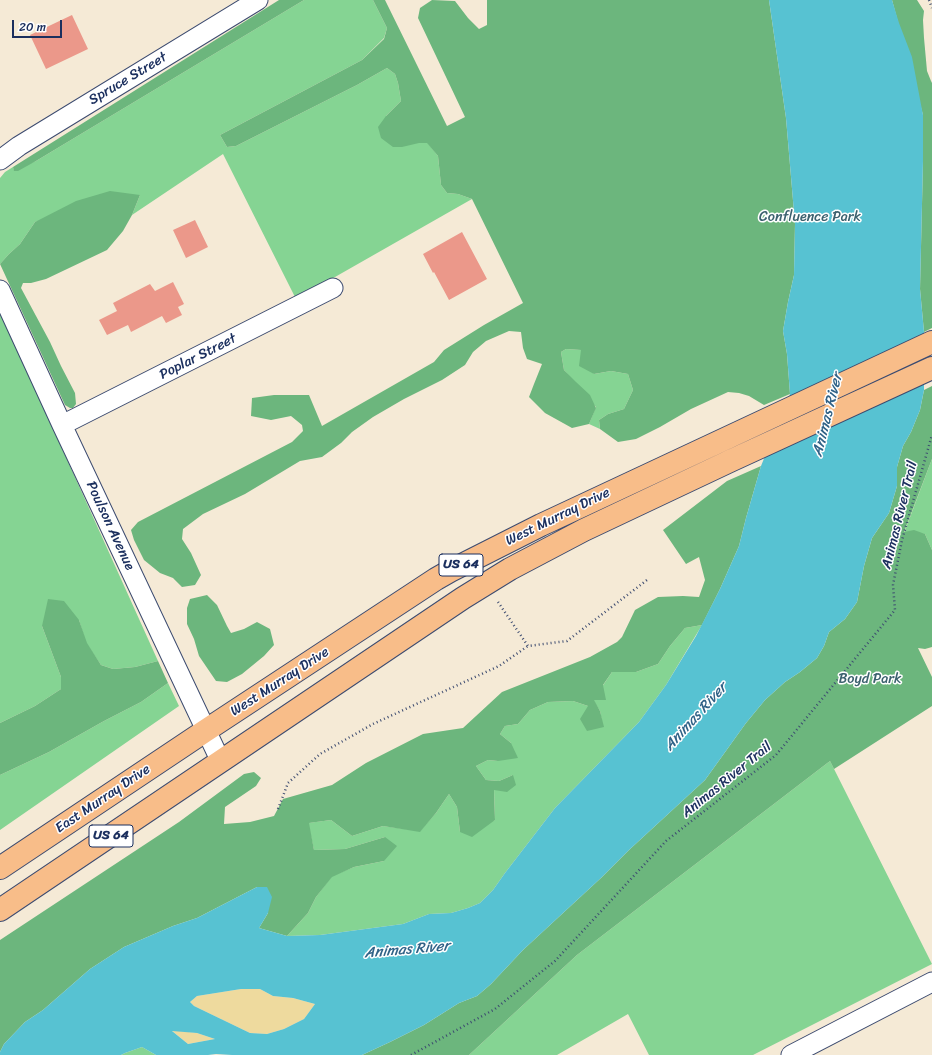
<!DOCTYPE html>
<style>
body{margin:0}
#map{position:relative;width:932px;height:1055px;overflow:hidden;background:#f5ead6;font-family:Sriracha,sans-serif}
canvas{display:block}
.scale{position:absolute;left:12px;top:20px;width:50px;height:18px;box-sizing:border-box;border:2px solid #1b2f5e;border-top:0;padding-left:5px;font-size:12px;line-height:14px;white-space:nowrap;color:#1b2f5e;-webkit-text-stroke:3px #fff;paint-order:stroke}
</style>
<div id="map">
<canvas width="932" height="1055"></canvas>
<div class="scale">20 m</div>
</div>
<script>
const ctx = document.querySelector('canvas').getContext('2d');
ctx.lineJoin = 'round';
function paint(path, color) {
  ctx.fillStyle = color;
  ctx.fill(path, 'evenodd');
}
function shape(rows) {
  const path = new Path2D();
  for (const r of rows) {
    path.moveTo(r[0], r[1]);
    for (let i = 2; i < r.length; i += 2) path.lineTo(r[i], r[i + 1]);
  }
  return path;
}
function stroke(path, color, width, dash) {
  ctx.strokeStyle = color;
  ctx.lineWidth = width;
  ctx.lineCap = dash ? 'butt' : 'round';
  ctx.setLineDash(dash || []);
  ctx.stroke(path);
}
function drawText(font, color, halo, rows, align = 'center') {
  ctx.font = font + ' Sriracha,sans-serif';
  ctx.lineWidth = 3;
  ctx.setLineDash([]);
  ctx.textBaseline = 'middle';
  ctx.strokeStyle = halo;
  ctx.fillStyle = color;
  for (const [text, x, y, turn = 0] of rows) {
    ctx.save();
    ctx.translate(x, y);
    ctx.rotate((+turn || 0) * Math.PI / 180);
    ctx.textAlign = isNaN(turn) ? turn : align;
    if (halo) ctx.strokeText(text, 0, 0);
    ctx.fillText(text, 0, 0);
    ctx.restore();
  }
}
paint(shape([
 [304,0,373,0,387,28,384,38,362,60,220,135,227,147,236,146,357,85,387,68,395,74,398,83,401,101,386,116,419,143,427,142,438,156,441,185,447,193,458,194,472,199,335,277,295,297,223,154,132,215,140,195,35,222,20,244,9,254,0,264,0,178,5,172,13,167,14,170,36,161],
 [0,313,56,435,158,661,135,667,113,669,101,665,86,643,79,620,42,626,61,677,61,689,35,706,0,723],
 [566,349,581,350,581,356,594,374,611,371,628,374,633,390,624,409,608,414,599,420,600,429,589,424,596,407,564,370,561,352],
 [932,459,932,550,925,534,904,533],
 [702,625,666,685,639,722,555,808,505,873,493,890,480,903,468,908,451,913,429,914,403,924,320,935,287,936,308,913,316,897,332,876,354,867,384,861,385,837,345,849,314,850,308,823,331,820,352,836,383,826,420,831,436,813,449,794,457,807,460,832,495,820,494,789,513,775,499,781,486,780,476,766,488,760,498,761,511,743,500,734,505,726,518,724,530,710,548,702,573,701,588,706,603,727,600,711,593,700,612,672,636,672,658,664,670,646,685,628],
 [168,683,179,706,0,830,0,775,49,752,104,721,141,702],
 [830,761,932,964,753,1055,649,1055,628,1014,557,1055,469,1055,577,955],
 [142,1047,156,1055,121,1055,125,1053]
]), '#85d493');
paint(shape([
 [279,0,304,0,36,161,18,171,14,171,13,167],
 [373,0,385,0,447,126,465,117,418,18,420,8,432,0,455,1,468,18,479,29,487,25,487,0,769,0,786,118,795,224,794,275,788,302,783,331,787,354,790,394,764,405,749,396,739,393,728,392,691,409,660,427,636,439,618,442,600,429,599,420,608,414,624,409,633,390,628,374,611,371,594,374,579,366,581,350,566,349,561,352,564,370,576,382,590,395,596,408,589,424,572,428,545,413,529,397,534,384,542,364,527,359,523,348,521,332,509,331,486,341,473,352,465,365,442,380,404,399,373,417,352,432,341,443,322,457,300,461,245,494,203,514,183,529,182,539,191,553,201,575,195,585,182,587,173,578,160,573,144,560,134,540,131,530,138,522,292,442,303,431,302,425,291,416,271,420,251,416,252,398,274,395,309,395,322,426,434,362,444,350,484,325,523,303,472,199,458,194,447,193,441,185,438,156,427,143,419,143,402,147,393,147,381,138,378,127,386,116,401,101,398,83,395,74,387,68,357,85,236,146,227,147,220,135,362,60,384,39,387,28],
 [892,0,917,0,924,11,923,20,924,38,927,71,931,81,932,83,932,328,924,332,920,289,923,161,923,115],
 [110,191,140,195,132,215,123,231,107,250,46,279,31,283,23,283,21,288,50,342,61,366,75,393,76,404,73,408,70,408,65,405,0,264,9,254,20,244,35,222,76,201],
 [932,386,932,459,904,532,914,530,925,534,932,550,932,647,925,649,918,648,932,677,932,706,834,769,830,761,577,955,469,1055,362,1055,390,1042,424,1025,459,1003,477,996,491,984,523,950,602,877,629,850,705,780,746,723,765,700,785,682,800,672,817,658,824,646,829,632,845,619,857,602,864,566,872,538,889,513,897,486,897,467,903,446,911,432,920,410,924,390],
 [761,466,746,518,739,546,720,589,702,625,685,628,670,646,658,664,636,672,612,672,603,685,606,700,594,700,600,711,604,727,587,731,580,719,588,706,573,701,548,702,530,710,518,724,505,726,500,734,511,743,518,758,498,761,488,760,476,766,486,780,499,781,513,775,516,785,507,792,494,790,495,820,472,837,460,832,457,807,449,794,436,813,420,832,383,826,352,836,331,820,309,823,314,850,345,849,385,837,397,846,384,861,354,867,332,877,316,897,308,913,287,936,259,928,268,913,257,887,197,918,173,926,124,947,90,969,43,1010,25,1022,4,1044,0,1052,0,940,179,822,244,774,254,772,261,778,256,786,225,807,224,824,250,822,274,816,283,799,332,785,366,763,423,734,463,728,502,692,590,657,617,642,622,637,635,610,658,597,683,596,699,597,705,580,699,557,686,564,663,530,727,481],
 [207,595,217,605,227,626,231,633,244,629,257,622,270,629,274,645,264,656,242,674,227,682,216,681,199,656,194,639,187,624,187,608,190,599],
 [48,599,64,601,79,620,87,643,101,665,113,669,135,667,158,661,168,683,141,702,104,721,49,752,0,775,0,723,35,706,61,689,61,677,42,626]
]), '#6cb67d');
paint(shape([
 [241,989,260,989,273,996,293,998,315,1004,304,1019,284,1029,267,1034,250,1033,194,1006,190,1002,197,996],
 [171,1030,197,1033,215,1039,188,1044]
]), '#eeda9e');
paint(shape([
 [769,0,892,0,899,23,912,57,923,115,923,161,920,289,924,332,924,390,920,410,911,432,903,446,897,467,897,486,889,513,872,538,864,566,857,602,845,619,829,632,824,646,817,658,800,672,785,682,765,700,746,723,705,780,629,850,602,877,523,950,491,984,477,996,459,1003,424,1025,390,1042,362,1055,232,1055,216,1054,208,1055,156,1055,142,1047,125,1053,121,1055,0,1055,0,1052,4,1044,25,1022,43,1010,90,969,124,947,173,926,197,918,257,887,267,887,272,897,268,913,259,928,287,936,320,935,403,924,429,914,451,913,468,908,480,903,493,890,505,873,555,808,639,722,666,685,696,636,720,589,739,546,746,518,761,466,790,394,787,354,783,331,788,302,794,275,795,224,786,118],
 [241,989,260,989,273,996,293,998,315,1004,304,1019,284,1029,267,1034,250,1033,194,1006,190,1002,197,996],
 [172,1031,197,1033,215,1039,188,1044]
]), '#57c2d2');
paint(shape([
 [72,15,88,49,46,69,30,35],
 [195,220,208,247,186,258,173,230],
 [462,232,487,279,449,300,434,272,433,273,423,254],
 [173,282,184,304,178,307,182,315,166,323,162,316,131,332,128,325,107,335,99,320,117,311,113,303,150,284,155,291]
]), '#eb988a');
const minor = shape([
 [0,160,19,146,258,0],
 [0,290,62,425,221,762],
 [62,425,333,288],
 [791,1055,932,982]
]);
const trunk = shape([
 [0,868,205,731,436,579,450,571,541,525,932,342],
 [0,910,463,598,510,569,584,530,730,461,932,368]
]);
stroke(minor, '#3c4b70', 21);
stroke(trunk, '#3c4b70', 24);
stroke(shape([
 [929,0,932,8],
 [498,602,528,646,567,641,647,580],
 [278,809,288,783,320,754,373,724,499,666,528,646],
 [411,1055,495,1009,555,961,666,841,776,755,895,610,893,585,902,540,932,435]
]), '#3c4b70', 2.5, [1, 3]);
stroke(minor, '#fff', 19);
stroke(trunk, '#f8bd89', 22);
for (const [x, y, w] of [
 [461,565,44],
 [111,836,44]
]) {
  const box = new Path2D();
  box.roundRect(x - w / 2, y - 11, w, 22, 3);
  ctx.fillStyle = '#fff';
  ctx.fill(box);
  stroke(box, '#1b2f5e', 1);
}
drawText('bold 13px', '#1b2f5e', null, [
 ["US 64",461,565],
 ["US 64",111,836]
]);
drawText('14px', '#1b2f5e', '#fff', [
 ["Spruce Street",128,79,-31],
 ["Poplar Street",198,357,-27],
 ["Animas River Trail",900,515,-76],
 ["West Murray Drive",558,517,-26],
 ["Poulson Avenue",110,526,65],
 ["West Murray Drive",280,682,-33],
 ["Animas River Trail",727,780,-39],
 ["East Murray Drive",103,799,-34]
]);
drawText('14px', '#3b616e', '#fff', [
 ["Confluence Park",810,217],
 ["Boyd Park",870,679]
]);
drawText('italic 15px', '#306287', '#fff', [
 ["Animas River",828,415,-76],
 ["Animas River",696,717,-48],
 ["Animas River",407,950,-5]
]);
</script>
